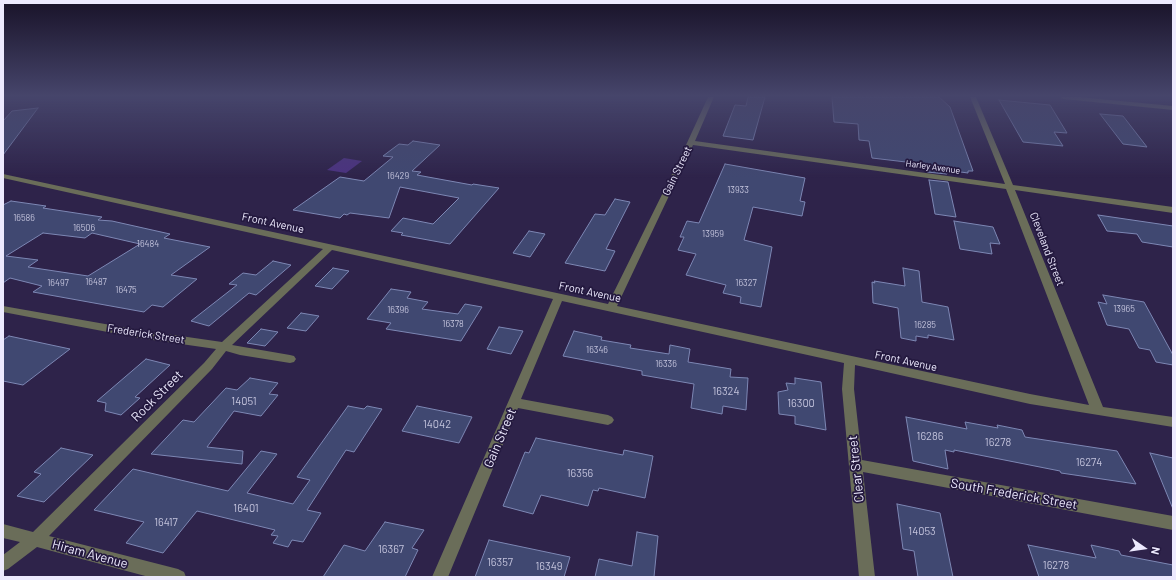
<!DOCTYPE html>
<style>
body{margin:0}
#map{position:relative;width:1176px;height:580px;overflow:hidden;background:#2e234a;font-family:Barlow,sans-serif}
canvas{display:block}
.frame{position:absolute;inset:0;border:4px solid #edeafe;pointer-events:none}
.north{position:absolute;left:1124px;top:528px;width:40px;height:40px;-webkit-text-stroke:3px #24193f;paint-order:stroke;rotate:103deg;font-size:11px;font-weight:700;line-height:16px;text-align:center;color:#edeafe}
.north::after{content:'';display:block;margin:auto;width:14px;height:18px;background:#edeafe;clip-path:polygon(50% 0,100% 100%,50% 72%,0 100%)}
</style>
<div id="map">
<canvas width="1176" height="580"></canvas>
<div class="frame"></div>
<div class="north">N</div>
</div>
<script>
const ctx = document.querySelector('canvas').getContext('2d');
ctx.lineJoin = 'round';
function paint(path, color) {
  ctx.fillStyle = color;
  ctx.fill(path, 'evenodd');
}
function shape(rows) {
  const path = new Path2D();
  for (const r of rows) {
    path.moveTo(r[0], r[1]);
    for (let i = 2; i < r.length; i += 2) path.lineTo(r[i], r[i + 1]);
  }
  return path;
}
function stroke(path, color, width, dash) {
  ctx.strokeStyle = color;
  ctx.lineWidth = width;
  ctx.lineCap = dash ? 'butt' : 'round';
  ctx.setLineDash(dash || []);
  ctx.stroke(path);
}
function drawText(font, color, halo, rows, align = 'center') {
  ctx.font = font + ' Barlow,sans-serif';
  ctx.lineWidth = 3.5;
  ctx.setLineDash([]);
  ctx.textBaseline = 'middle';
  ctx.strokeStyle = halo;
  ctx.fillStyle = color;
  for (const [text, x, y, turn = 0] of rows) {
    ctx.save();
    ctx.translate(x, y);
    ctx.rotate((+turn || 0) * Math.PI / 180);
    ctx.textAlign = isNaN(turn) ? turn : align;
    if (halo) ctx.strokeText(text, 0, 0);
    ctx.fillText(text, 0, 0);
    ctx.restore();
  }
}
paint(shape([
 [344,158,362,161,346,173,327,170]
]), '#4b3280');
const building = shape([
 [748,97,765,97,753,140,723,136,735,105,746,106,748,97],
 [832,97,939,97,950,107,973,171,968,171,968,173,946,170,947,174,927,172,927,170,924,169,923,164,872,158,869,141,859,140,858,124,834,122,832,97],
 [999,100,1050,105,1067,133,1054,132,1063,146,1023,142,999,100],
 [38,108,3,155,3,121,12,111,38,108],
 [1100,114,1123,116,1147,147,1123,144,1100,114],
 [413,141,440,145,412,171,421,172,417,175,472,185,473,184,499,188,450,244,401,235,403,233,391,231,403,218,433,224,459,198,400,187,389,218,350,213,347,215,344,214,340,218,293,210,340,177,364,181,393,157,383,156,399,144,408,145,413,141],
 [725,164,805,178,800,201,805,202,802,216,753,207,744,240,772,247,761,307,740,303,741,297,723,293,726,285,686,275,696,254,678,250,684,237,680,237,687,221,699,223,725,164],
 [929,180,948,182,956,217,935,214,929,180],
 [615,199,630,202,606,249,615,251,605,271,565,263,595,214,605,215,615,199],
 [11,201,46,206,43,208,102,217,98,220,112,221,170,234,164,238,210,247,171,275,197,279,163,307,152,305,144,312,33,292,42,286,10,278,3,283,3,205,11,201],
 [43,233,85,238,92,233,140,244,88,276,28,267,38,260,6,256,43,233],
 [1098,215,1173,226,1173,247,1142,242,1137,234,1107,231,1098,215],
 [954,221,993,227,1000,244,990,243,992,254,960,249,954,221],
 [529,231,545,234,530,257,513,253,529,231],
 [273,261,291,265,256,295,249,293,209,326,191,321,237,285,229,284,243,273,256,275,273,261],
 [333,268,349,271,332,289,315,286,333,268],
 [903,268,919,271,922,302,948,307,954,340,928,335,928,338,916,336,916,341,901,338,898,308,873,303,872,282,875,283,874,281,905,286,903,268],
 [391,289,411,292,407,298,428,302,422,309,458,314,465,304,482,307,461,341,386,329,391,323,367,319,391,289],
 [1103,295,1144,302,1173,355,1173,365,1156,362,1150,350,1139,348,1129,329,1107,325,1098,302,1107,304,1103,295],
 [301,313,319,316,306,331,287,328,301,313],
 [499,327,523,331,511,354,487,349,499,327],
 [261,329,278,332,265,346,247,343,261,329],
 [574,331,602,337,601,340,631,345,630,348,669,354,670,345,690,349,688,362,731,369,730,377,748,378,746,410,723,406,722,414,691,408,694,384,642,375,642,371,563,356,574,331],
 [9,336,70,349,23,385,3,381,3,340,9,336],
 [146,359,170,365,135,397,140,398,121,415,105,411,106,403,97,401,146,359],
 [250,378,278,383,269,394,278,395,261,416,234,411,207,447,243,451,242,464,151,454,183,420,194,422,226,388,237,390,250,378],
 [795,378,821,382,826,430,795,424,795,416,779,414,778,392,788,390,786,383,795,384,795,378],
 [348,406,364,409,367,406,382,409,354,452,346,450,307,510,321,513,303,542,292,540,288,547,273,543,278,536,271,535,275,530,197,511,163,553,126,543,144,522,94,510,133,469,228,491,261,451,277,454,247,493,293,504,310,480,297,477,348,406],
 [417,406,472,417,459,443,402,431,417,406],
 [906,417,967,429,965,422,998,428,997,425,1022,430,1025,437,1117,451,1136,484,1061,473,1060,471,954,450,954,452,945,450,948,469,913,461,906,417],
 [536,438,623,455,624,450,653,456,645,498,599,488,598,491,593,490,588,506,541,495,533,514,503,506,525,452,529,453,536,438],
 [61,448,93,455,44,502,17,496,41,474,34,472,61,448],
 [1150,453,1173,458,1173,509,1150,453],
 [897,504,940,513,953,577,918,577,914,551,903,549,897,504],
 [385,522,424,530,412,548,418,550,405,577,323,577,344,545,365,551,385,522],
 [637,532,658,536,654,577,595,577,599,559,632,566,637,532],
 [489,540,570,557,564,577,475,577,489,540],
 [1028,545,1096,558,1091,545,1119,551,1121,555,1173,565,1173,577,1039,577,1028,545]
]);
paint(building, '#404871');
stroke(building, '#7d87b4', 1);
paint(shape([
 [708,97,714,97,695,141,1005,184,970,97,976,97,1013,185,1173,207,1173,213,1015,190,1103,407,1173,417,1173,427,1030,404,855,365,854,389,862,460,1173,516,1173,530,863,472,875,577,859,577,842,389,844,363,562,301,521,399,608,415,612,417,614,420,612,423,608,425,518,408,448,577,432,577,553,299,332,250,232,345,290,355,294,356,296,359,294,362,290,363,240,355,226,351,212,369,49,536,178,569,184,572,186,577,149,577,37,547,8,569,3,571,3,555,20,542,3,538,3,524,33,532,204,363,216,349,139,338,3,312,3,306,139,330,222,342,323,249,3,178,3,174,608,304,681,156,708,97],
 [693,145,1006,189,1089,405,1030,394,617,306,693,145],
 [1060,97,1080,97,1173,106,1173,110,1063,99,1060,97]
]), '#6a6d59');
const sky = ctx.createLinearGradient(0, 0, 0, 178);
sky.addColorStop(0, '#191329');
sky.addColorStop(0.54, '#46456b');
sky.addColorStop(1, '#46456b00');
ctx.fillStyle = sky;
ctx.fillRect(0, 0, 1176, 178);
drawText('9px', '#edeafe', '#24193f', [
 ["Harley Avenue",933,167,8]
]);
drawText('9px', '#c2c2db', null, [
 ["16429",398,176],
 ["13933",738,190],
 ["16586",24,218],
 ["16506",84,228],
 ["13959",713,234],
 ["16484",148,244],
 ["16487",96,282],
 ["16497",58,283],
 ["16327",746,283],
 ["16475",126,290],
 ["13965",1124,309],
 ["16396",398,310],
 ["16378",453,324],
 ["16285",925,325],
 ["16346",597,350],
 ["16336",666,364]
]);
drawText('11px', '#edeafe', '#24193f', [
 ["Gain Street",677,171,-64],
 ["Front Avenue",273,223,12],
 ["Cleveland Street",1047,249,69],
 ["Front Avenue",590,292,12],
 ["Frederick Street",146,334,9],
 ["Front Avenue",906,361,12]
]);
drawText('11px', '#c2c2db', null, [
 ["16324",726,391],
 ["14051",244,401],
 ["16300",801,403],
 ["14042",437,424],
 ["16286",930,436],
 ["16278",998,442],
 ["16274",1089,462],
 ["16356",580,473],
 ["16401",246,508],
 ["16417",166,522],
 ["14053",922,531],
 ["16367",391,549],
 ["16357",500,562],
 ["16278",1056,565],
 ["16349",549,566]
]);
drawText('13px', '#edeafe', '#24193f', [
 ["Rock Street",157,396,-45],
 ["Gain Street",500,438,-67],
 ["Clear Street",856,469,-96],
 ["South Frederick Street",1014,494,10],
 ["Hiram Avenue",90,554,15]
]);
</script>
